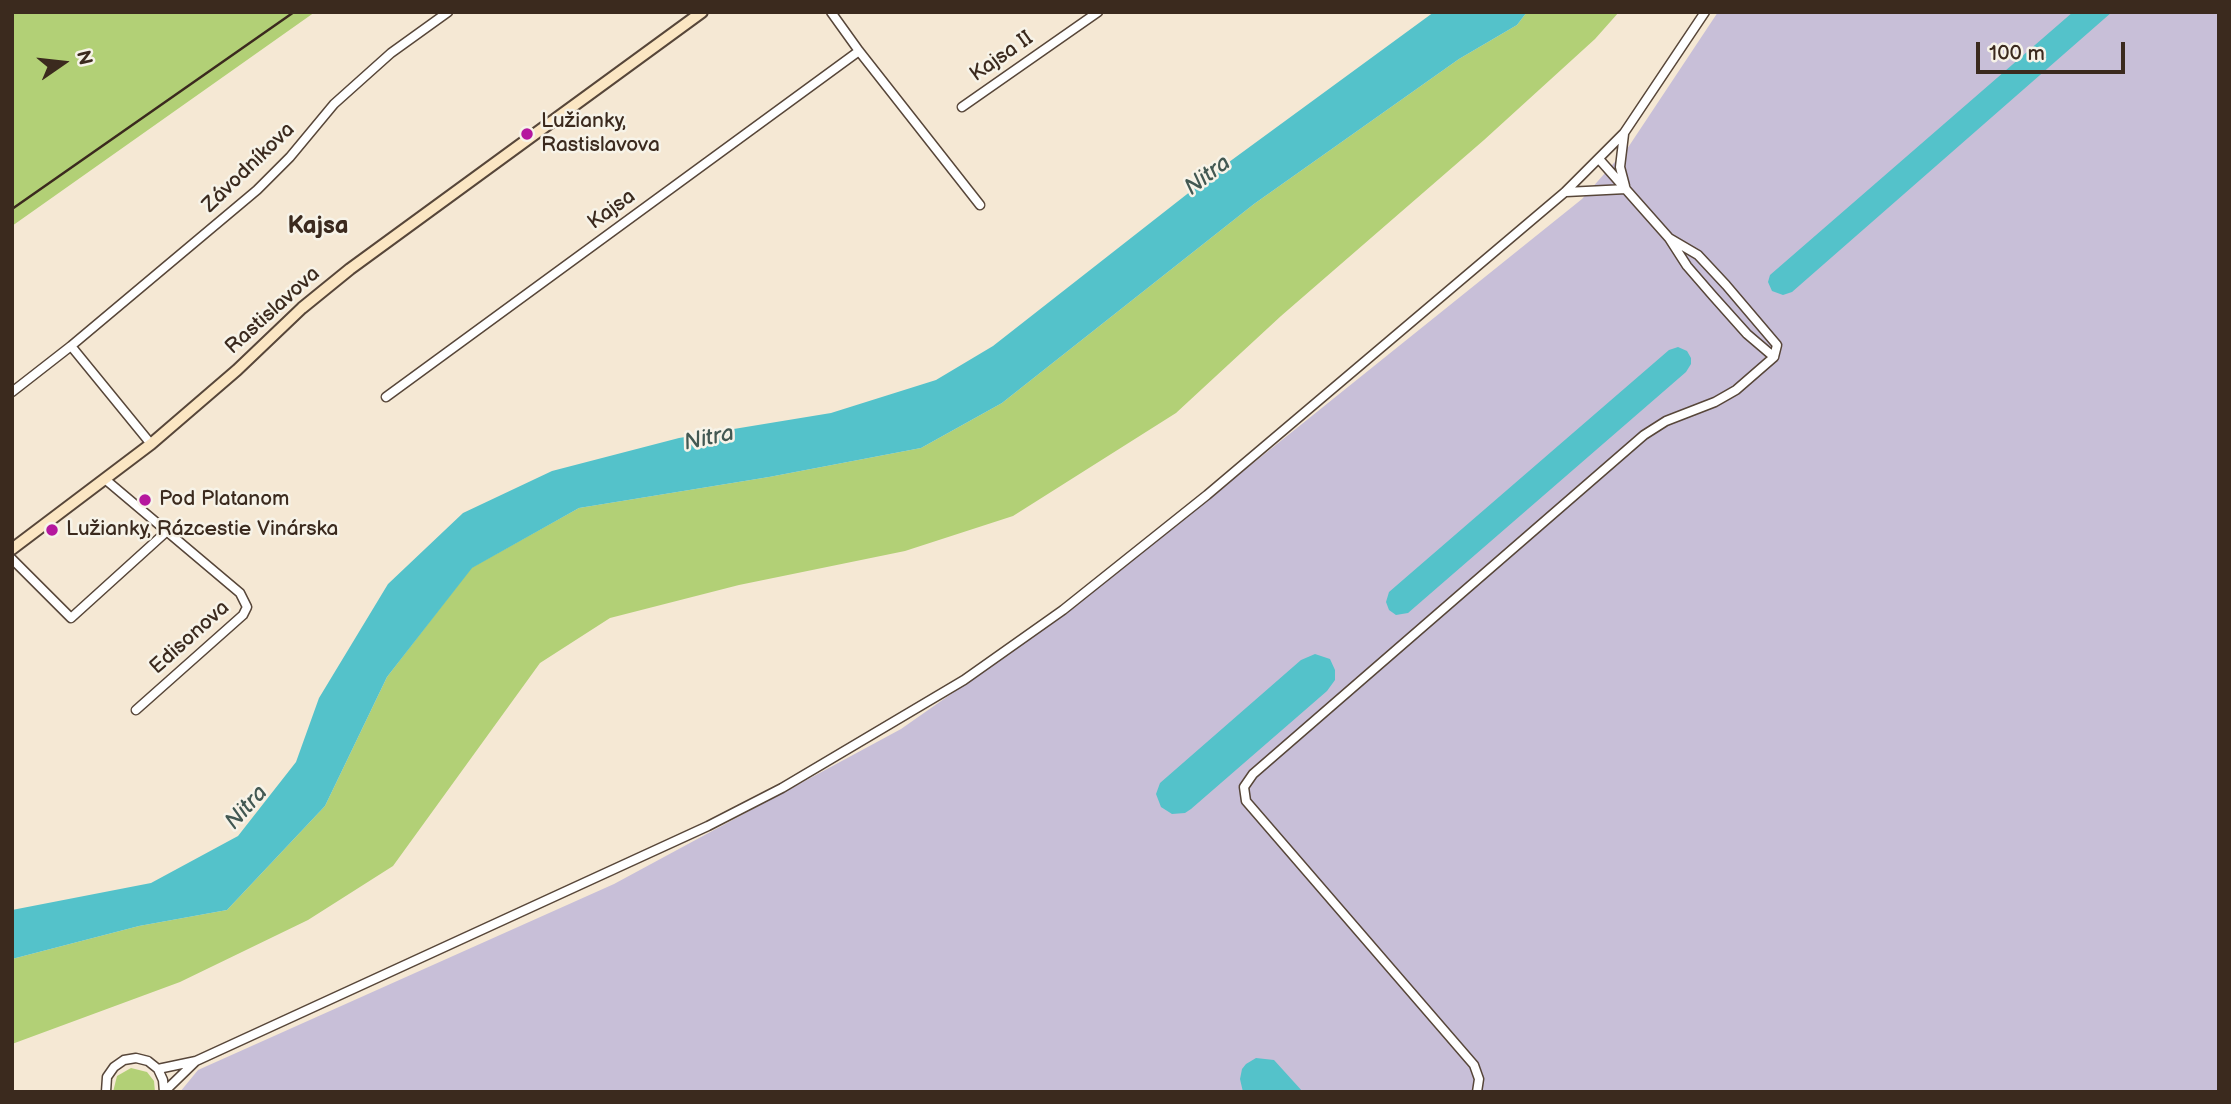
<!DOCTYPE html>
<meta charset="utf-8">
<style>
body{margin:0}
#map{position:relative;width:2231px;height:1104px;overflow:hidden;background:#f5e8d4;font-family:"Balsamiq Sans",sans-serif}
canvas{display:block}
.frame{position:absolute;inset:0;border:14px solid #3b2a1e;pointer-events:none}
.north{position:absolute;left:28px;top:28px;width:70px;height:70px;-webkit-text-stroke:5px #f7f3e8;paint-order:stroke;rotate:76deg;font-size:19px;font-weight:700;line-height:28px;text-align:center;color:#3b2a1e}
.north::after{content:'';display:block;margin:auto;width:24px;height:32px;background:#3b2a1e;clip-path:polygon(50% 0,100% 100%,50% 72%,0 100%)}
.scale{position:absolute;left:1976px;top:42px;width:149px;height:32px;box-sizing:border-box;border:4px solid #3b2a1e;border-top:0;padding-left:9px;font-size:21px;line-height:24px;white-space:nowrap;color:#3b2a1e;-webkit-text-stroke:5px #f7f3e8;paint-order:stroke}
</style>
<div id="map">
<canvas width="2231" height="1104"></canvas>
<div class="frame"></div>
<div class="north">N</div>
<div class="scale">100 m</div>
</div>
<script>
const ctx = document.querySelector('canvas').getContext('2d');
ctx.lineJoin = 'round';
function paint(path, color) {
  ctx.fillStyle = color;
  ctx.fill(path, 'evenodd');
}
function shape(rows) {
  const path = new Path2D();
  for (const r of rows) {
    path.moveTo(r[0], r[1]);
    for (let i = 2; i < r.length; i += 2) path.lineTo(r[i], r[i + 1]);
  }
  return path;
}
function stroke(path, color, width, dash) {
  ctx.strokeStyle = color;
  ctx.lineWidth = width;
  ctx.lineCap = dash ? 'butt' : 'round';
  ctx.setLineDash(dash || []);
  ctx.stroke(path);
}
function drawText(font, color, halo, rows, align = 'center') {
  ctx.font = font + ' "Balsamiq Sans",sans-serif';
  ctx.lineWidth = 5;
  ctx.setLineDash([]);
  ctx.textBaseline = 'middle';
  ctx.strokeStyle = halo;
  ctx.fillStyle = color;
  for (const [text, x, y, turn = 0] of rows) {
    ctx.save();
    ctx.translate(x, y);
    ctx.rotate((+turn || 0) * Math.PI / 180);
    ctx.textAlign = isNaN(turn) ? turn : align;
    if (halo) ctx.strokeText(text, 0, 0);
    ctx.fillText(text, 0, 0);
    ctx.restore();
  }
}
paint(shape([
 [1718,12,2219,12,2219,1092,180,1092,198,1070,614,884,901,729,1064,615,1582,199,1629,146]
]), '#c8bfd8');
paint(shape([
 [12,12,315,12,12,226],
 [1527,12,1619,12,1595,39,1484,140,1281,316,1176,413,1013,516,905,551,739,585,610,618,540,663,393,866,308,920,180,982,12,1044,12,959,139,926,227,910,325,806,387,677,471,568,579,508,769,477,921,448,1002,403,1254,204,1459,59,1517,25],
 [131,1068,147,1072,154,1081,155,1092,113,1092,117,1076]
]), '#b2d076');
paint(shape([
 [1434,12,1527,12,1517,25,1459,59,1254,204,1002,403,921,448,769,477,579,508,472,568,387,677,325,806,227,910,139,926,12,959,12,910,151,883,238,836,296,762,319,698,388,584,463,513,552,471,679,438,831,413,936,380,993,346,1214,173],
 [2073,12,2112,12,1792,292,1783,295,1772,291,1768,282,1770,275],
 [1678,347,1687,351,1691,358,1691,364,1686,372,1408,613,1396,615,1389,610,1386,602,1389,592,1669,350],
 [1315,654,1330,659,1335,670,1335,680,1327,691,1191,809,1185,813,1172,814,1161,807,1156,794,1160,783,1301,660],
 [1256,1058,1274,1060,1303,1092,1243,1092,1240,1079,1242,1069,1246,1064]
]), '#54c2ca');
const street = shape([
 [831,12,859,51,980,205],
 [962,107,1098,12],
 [1624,134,1620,167,1625,186],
 [1599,159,1669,238,1687,266,1713,296,1747,334,1774,357],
 [1566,192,1626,189],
 [71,346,151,444],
 [12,392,71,346,257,190,290,157,334,104,391,53,448,12],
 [386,397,859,51],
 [106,480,240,593,247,607,243,615,136,710],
 [12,559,71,618,166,532],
 [158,1069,196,1061,708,826,782,788,964,680,1063,610,1207,495,1565,192,1624,133,1705,12],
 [106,1092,107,1077,114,1067,124,1060,136,1058,148,1061,158,1069,163,1080,164,1092],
 [164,1092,196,1061],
 [1477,1092,1479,1079,1474,1065,1246,801,1244,787,1253,774,1644,435,1666,421,1715,402,1736,390,1774,357,1777,345,1726,285,1698,255,1669,238]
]);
const secondary = shape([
 [12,549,151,444,237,370,302,308,350,269,702,12]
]);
stroke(street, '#574639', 11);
stroke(secondary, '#574639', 14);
stroke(street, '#fff', 8);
stroke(secondary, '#fbe6c3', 10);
stroke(shape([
 [12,209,294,12]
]), '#3b2a1e', 2.5);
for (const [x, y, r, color] of [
 [527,134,7,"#b5179e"],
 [145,500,7,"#b5179e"],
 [52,530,7,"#b5179e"]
]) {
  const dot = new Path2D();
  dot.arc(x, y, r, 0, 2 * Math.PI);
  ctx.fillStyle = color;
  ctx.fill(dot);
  stroke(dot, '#f7f3e8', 2.5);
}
drawText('21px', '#3b2a1e', '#f7f3e8', [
 ["Kajsa II",1002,57,-35],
 ["Závodníkova",249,168,-44],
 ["Kajsa",612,210,-36],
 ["Rastislavova",273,311,-42],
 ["Edisonova",190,638,-42]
]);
drawText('21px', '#3b2a1e', '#f7f3e8', [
 ["Lužianky,",541,122],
 ["Rastislavova",541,146],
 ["Pod Platanom",159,500],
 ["Lužianky, Rázcestie Vinárska",66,530]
], 'left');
drawText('italic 23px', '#425852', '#f7f3e8', [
 ["Nitra",1208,176,-37],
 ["Nitra",709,439,-12],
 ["Nitra",247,808,-48]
]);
drawText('bold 24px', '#3b2a1e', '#f7f3e8', [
 ["Kajsa",318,227]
]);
</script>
